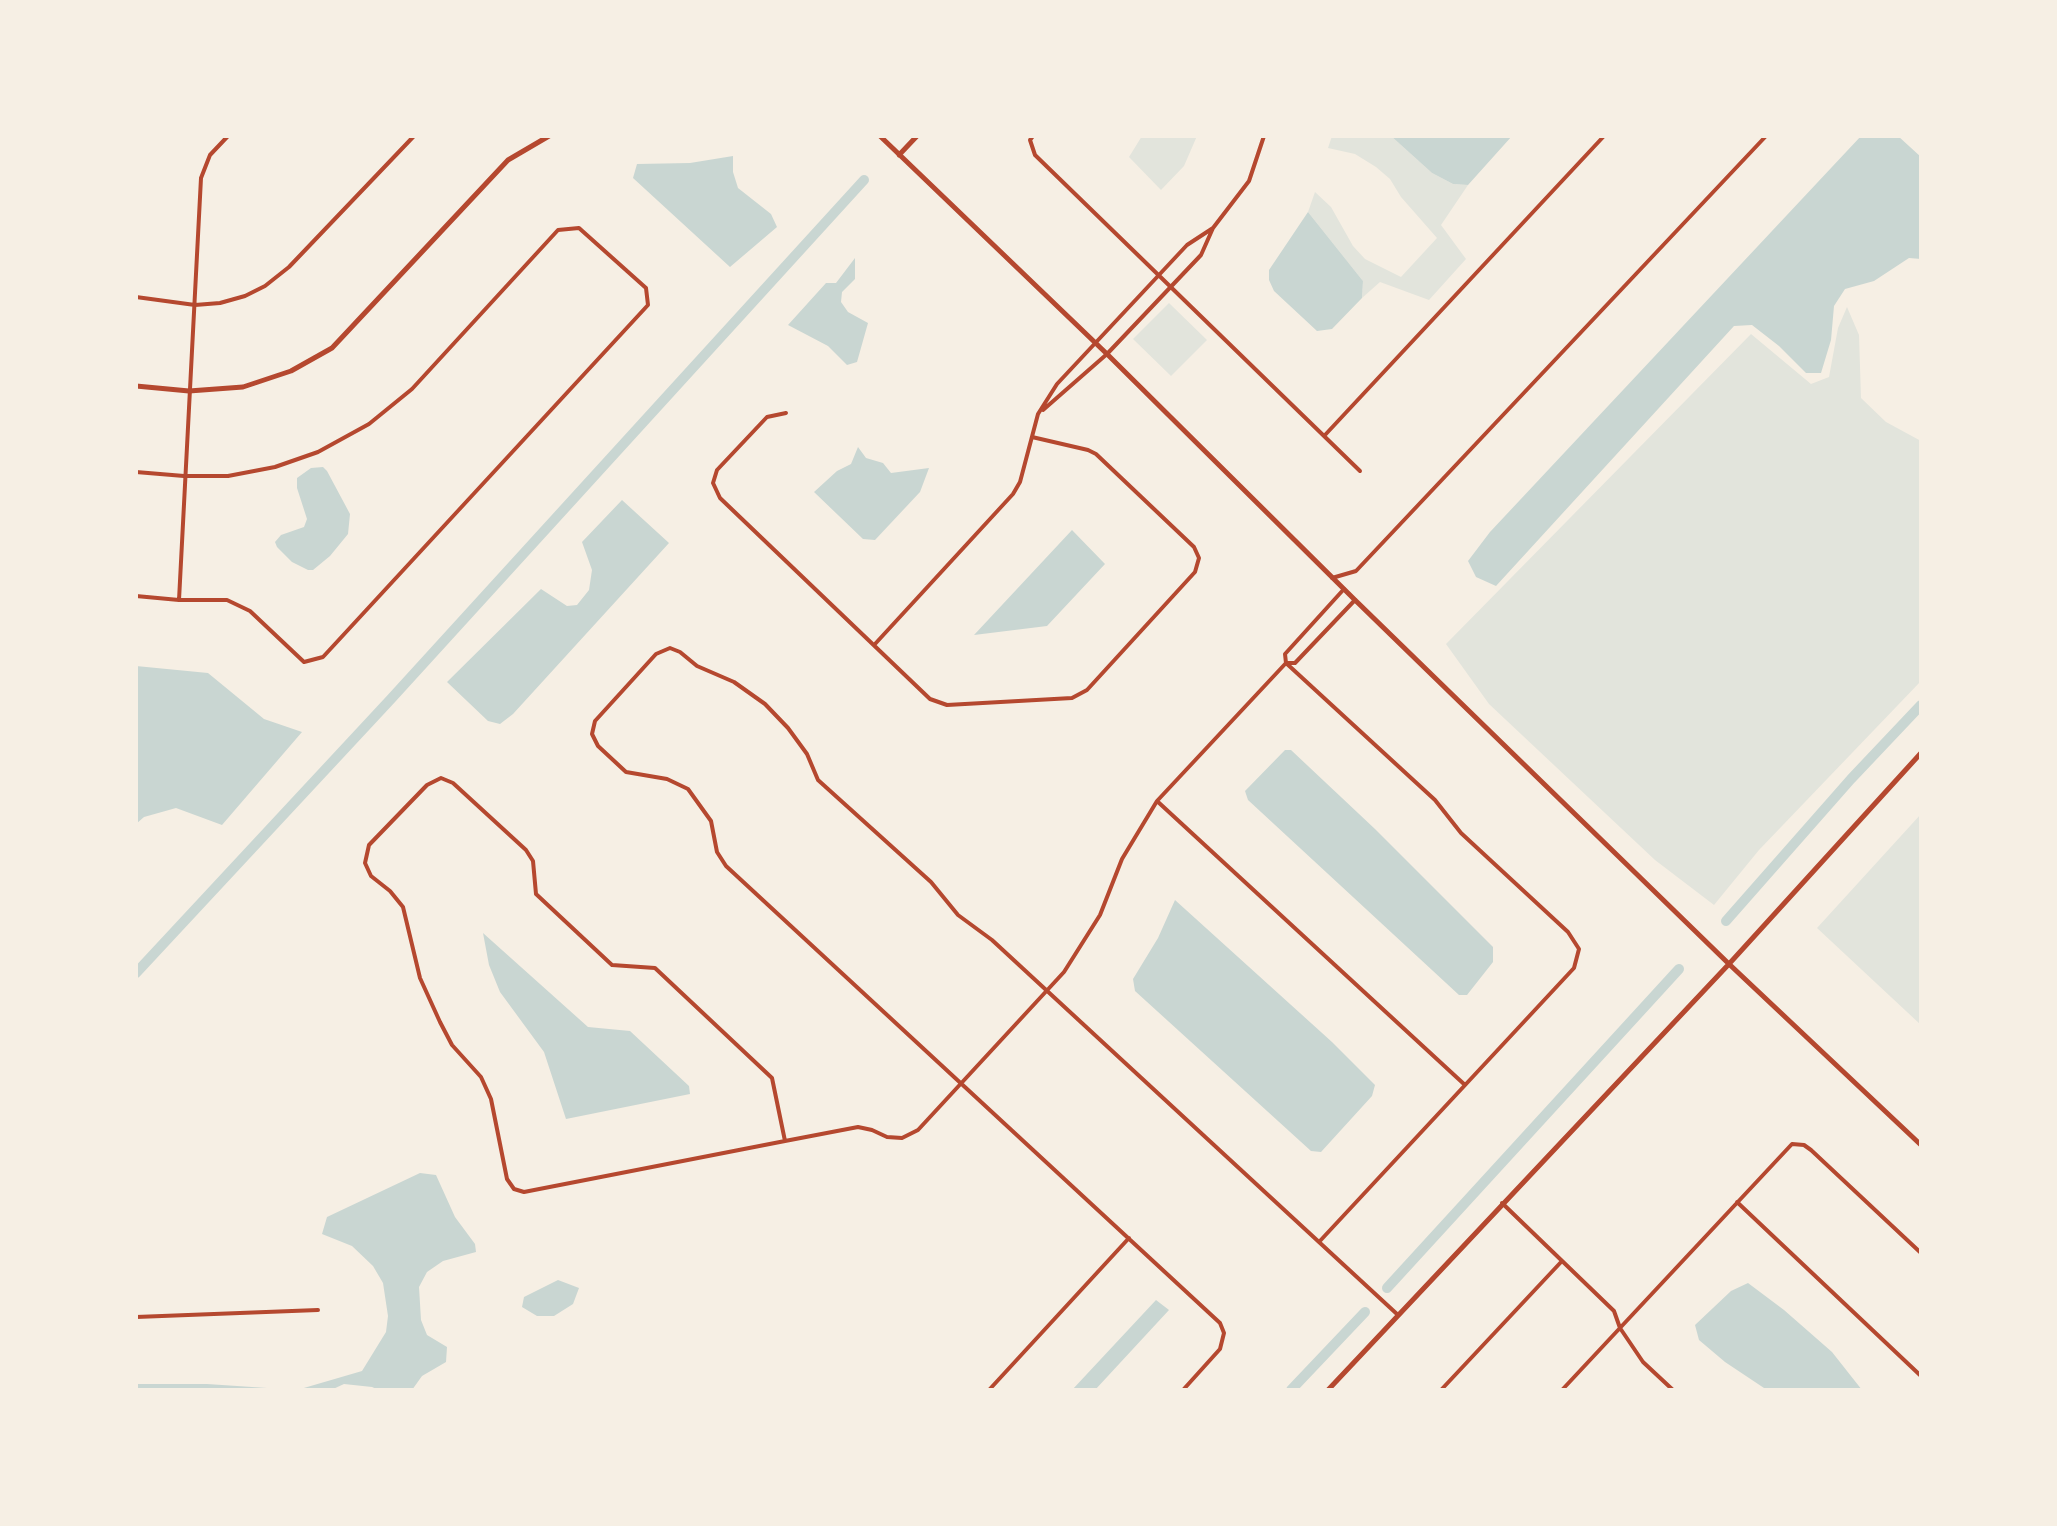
<!DOCTYPE html>
<style>
body{margin:0}
#map{position:relative;width:2057px;height:1526px;overflow:hidden;background:#f6efe4;font-family:"Public Sans",sans-serif}
canvas{display:block}
.frame{position:absolute;inset:0;border:138px solid #f6efe4;pointer-events:none}
</style>
<div id="map">
<canvas width="2057" height="1526"></canvas>
<div class="frame"></div>
</div>
<script>
const ctx = document.querySelector('canvas').getContext('2d');
ctx.lineJoin = 'round';
function paint(path, color) {
  ctx.fillStyle = color;
  ctx.fill(path, 'evenodd');
}
function shape(rows) {
  const path = new Path2D();
  for (const r of rows) {
    path.moveTo(r[0], r[1]);
    for (let i = 2; i < r.length; i += 2) path.lineTo(r[i], r[i + 1]);
  }
  return path;
}
function stroke(path, color, width, dash) {
  ctx.strokeStyle = color;
  ctx.lineWidth = width;
  ctx.lineCap = dash ? 'butt' : 'round';
  ctx.setLineDash(dash || []);
  ctx.stroke(path);
}
paint(shape([
 [1142,136,1197,136,1184,166,1161,190,1129,157],
 [1332,136,1391,136,1432,173,1453,184,1468,185,1441,225,1466,259,1429,300,1380,282,1362,298,1363,281,1308,212,1315,192,1331,207,1353,246,1365,259,1401,277,1437,238,1401,197,1390,179,1376,167,1355,154,1328,148],
 [1169,303,1207,340,1171,376,1133,339],
 [1847,307,1859,335,1861,398,1886,422,1921,441,1921,681,1759,850,1714,905,1655,860,1489,704,1446,644,1751,334,1811,384,1829,377,1838,328],
 [1921,814,1921,1025,1817,928]
]), '#e2e4dc');
paint(shape([
 [1391,136,1512,136,1468,185,1453,184,1432,173],
 [1861,136,1898,136,1921,157,1921,259,1909,258,1874,281,1845,289,1834,306,1831,340,1821,373,1806,373,1779,346,1752,325,1734,326,1496,586,1476,577,1468,561,1490,532],
 [733,156,733,172,738,188,771,214,777,227,730,267,633,178,637,164,690,163],
 [1308,212,1363,281,1362,298,1332,329,1317,331,1274,291,1269,280,1269,270],
 [855,258,855,279,842,292,841,302,848,312,868,323,857,362,847,365,828,346,788,325,826,283,836,283],
 [858,447,866,458,883,463,891,473,929,468,920,492,875,540,863,539,814,492,837,471,851,464],
 [323,467,327,471,350,514,348,534,330,556,313,570,308,570,292,562,277,547,275,542,281,535,304,527,307,519,297,488,297,478,311,468],
 [622,500,669,543,513,714,500,724,488,721,447,682,541,589,567,606,577,605,589,590,592,570,582,542],
 [1072,530,1105,564,1047,626,974,635],
 [136,666,208,673,264,719,302,732,222,825,176,808,144,817,136,824],
 [1285,750,1291,750,1375,829,1493,947,1493,962,1467,995,1459,995,1248,800,1245,791],
 [1175,900,1332,1042,1375,1085,1372,1096,1321,1152,1311,1151,1135,991,1133,979,1158,938],
 [483,933,588,1027,630,1031,689,1086,690,1094,566,1119,544,1052,500,992,489,965],
 [420,1173,436,1175,455,1217,475,1244,476,1252,443,1261,427,1272,419,1287,421,1320,427,1335,447,1347,446,1362,422,1376,412,1390,379,1390,372,1387,344,1384,331,1390,136,1390,136,1384,207,1384,297,1390,362,1371,386,1332,388,1316,383,1283,373,1266,352,1246,322,1234,327,1217],
 [558,1280,579,1288,573,1304,554,1316,537,1316,522,1307,524,1297],
 [1748,1283,1784,1310,1832,1352,1862,1390,1767,1390,1725,1362,1699,1340,1695,1325,1731,1291],
 [1156,1300,1169,1310,1095,1390,1072,1390]
]), '#c9d6d2');
stroke(shape([
 [1726,921,1851,779,1921,705],
 [136,973,390,700,864,180],
 [1387,1288,1679,969],
 [1291,1390,1365,1312]
]), '#c9d6d2', 10);
stroke(shape([
 [1033,136,1030,140,1035,155,1360,471],
 [136,297,195,305,220,303,245,296,265,286,289,267,414,136],
 [1043,410,1107,354,1201,255,1213,228,1249,181,1264,136],
 [786,413,767,417,717,470,713,483,720,498,930,699,947,705,1072,698,1087,690,1195,572,1199,558,1194,547,1096,454,1088,450,1032,437],
 [1325,435,1604,136],
 [136,472,184,476,228,476,275,467,318,452,369,424,412,389,558,230,579,228,646,288,648,305,323,657,304,662,250,611,227,600,179,600,136,596],
 [1332,578,1356,571,1766,136],
 [179,600,201,178,210,155,228,136],
 [875,644,1013,494,1020,482,1038,414,1057,384,1187,245,1213,228],
 [1286,663,1435,800,1461,833,1568,932,1579,949,1574,968,1319,1242],
 [1286,663,1285,654,1344,589],
 [1288,663,1295,663,1355,600],
 [1157,801,1465,1085],
 [785,1141,772,1078,655,968,612,965,536,894,533,861,526,850,453,783,441,778,427,785,369,845,365,863,371,876,390,891,403,907,420,978,440,1022,452,1045,481,1077,491,1099,507,1179,514,1189,524,1192,785,1141,858,1127,872,1130,887,1137,902,1138,918,1130,1064,972,1100,915,1122,859,1157,801,1286,663],
 [1737,1202,1921,1376],
 [1502,1203,1614,1311,1620,1328,1643,1362,1673,1390],
 [136,1317,318,1310],
 [989,1390,1129,1238],
 [1183,1390,1220,1349,1224,1333,1220,1323,726,866,717,852,711,821,688,789,667,779,626,772,598,746,592,734,595,721,656,654,670,648,680,652,697,666,734,682,765,704,788,728,807,754,818,780,931,882,958,915,992,940,1398,1315],
 [1441,1390,1562,1261],
 [1562,1390,1792,1144,1804,1145,1811,1150,1921,1253]
]), '#b5482f', 4);
stroke(shape([
 [880,136,1107,354,1355,600,1729,964,1921,1145],
 [899,155,917,136],
 [136,386,189,391,243,387,291,371,332,348,508,160,549,136],
 [1328,1390,1729,964,1921,753]
]), '#b5482f', 5);
</script>
